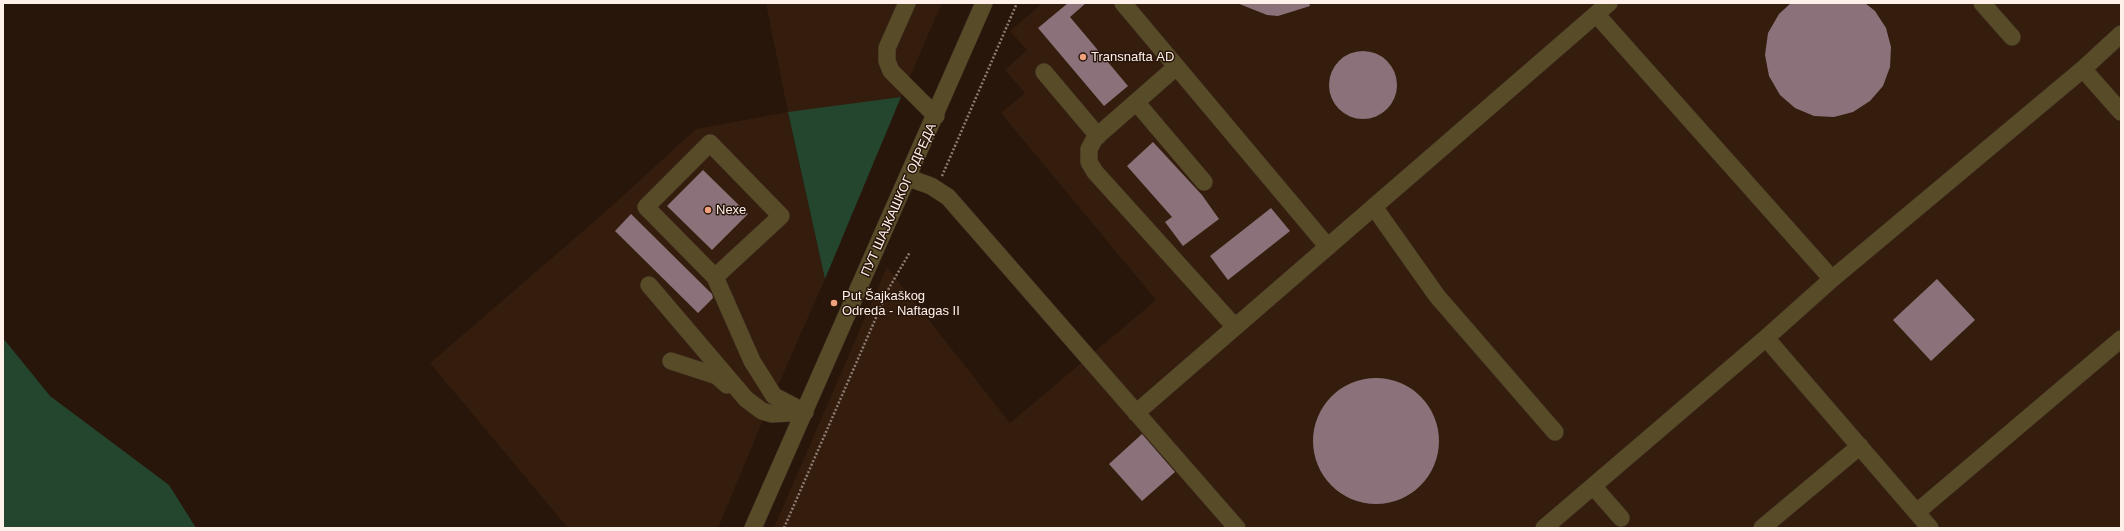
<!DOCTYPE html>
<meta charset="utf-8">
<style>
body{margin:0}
#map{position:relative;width:2124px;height:531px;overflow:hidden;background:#28160b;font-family:Arial,sans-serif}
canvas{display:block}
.frame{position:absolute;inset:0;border:4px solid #fff1ea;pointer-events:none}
</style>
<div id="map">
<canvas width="2124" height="531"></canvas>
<div class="frame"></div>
</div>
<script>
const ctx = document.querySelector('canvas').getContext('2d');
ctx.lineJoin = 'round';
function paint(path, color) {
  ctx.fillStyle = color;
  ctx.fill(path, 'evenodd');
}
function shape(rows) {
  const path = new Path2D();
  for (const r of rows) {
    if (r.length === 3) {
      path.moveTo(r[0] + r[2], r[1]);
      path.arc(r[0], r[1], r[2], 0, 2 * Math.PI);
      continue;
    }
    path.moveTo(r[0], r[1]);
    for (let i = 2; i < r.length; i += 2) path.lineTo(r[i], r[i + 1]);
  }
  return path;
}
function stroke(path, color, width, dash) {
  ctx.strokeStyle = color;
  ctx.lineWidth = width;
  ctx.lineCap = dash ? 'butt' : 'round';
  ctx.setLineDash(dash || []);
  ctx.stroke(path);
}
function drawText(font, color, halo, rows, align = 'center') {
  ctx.font = font + ' Arial,sans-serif';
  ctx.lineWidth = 3;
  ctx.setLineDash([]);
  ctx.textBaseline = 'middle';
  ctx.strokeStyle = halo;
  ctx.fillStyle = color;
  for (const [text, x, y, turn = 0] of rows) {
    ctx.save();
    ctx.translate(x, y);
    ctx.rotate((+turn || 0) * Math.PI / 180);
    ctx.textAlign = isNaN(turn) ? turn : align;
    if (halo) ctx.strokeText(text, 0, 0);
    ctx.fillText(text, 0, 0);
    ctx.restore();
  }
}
paint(shape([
 [766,3,942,3,901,97,788,113,825,279,768,408,718,528,568,528,430,363,602,215,696,129,788,112],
 [1043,3,2121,3,2121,528,774,528,887,267,1010,423,1156,300,1001,113,1025,93,1005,70,1027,50,1010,31]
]), '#351d0e');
paint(shape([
 [901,97,825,279,788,112],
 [3,338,50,396,169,485,196,528,3,528]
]), '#24462e');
paint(shape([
 [1068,3,1086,3,1070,17,1128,86,1104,106,1038,28],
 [1237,3,1309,3,1310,6,1278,16,1267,15],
 [1791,3,1865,3,1875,11,1886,28,1891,47,1890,67,1883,86,1870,101,1853,112,1834,117,1814,116,1795,108,1780,95,1769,76,1765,55,1768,33,1779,14],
 [1363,85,34],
 [1153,142,1202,195,1219,219,1183,246,1165,222,1172,217,1127,166],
 [703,170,748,214,712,250,667,206],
 [1271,208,1290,231,1228,280,1210,256],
 [631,214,712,294,713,298,698,313,615,231],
 [1937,279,1975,320,1931,361,1893,320],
 [1376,441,63],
 [1142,434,1175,472,1142,501,1109,464]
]), '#8b7179');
const minor = shape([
 [907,3,887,48,887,61,891,71,936,116],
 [1123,3,1328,247],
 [1982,3,2012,37],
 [1596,14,1832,279],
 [1176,67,1095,138,1089,149,1089,162,1095,172,1235,327],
 [2083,69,2121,112],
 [1044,72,1098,136],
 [1136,102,1204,182],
 [909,178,931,186,948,197,1237,528],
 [1374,207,1437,296,1555,432],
 [715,277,646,207,710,143,781,216,715,277,752,361,774,396,805,412],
 [649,285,746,399,762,411,772,414,805,412],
 [1766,338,1930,528],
 [671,361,717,376,727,385],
 [1136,413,1609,3],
 [1593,486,1621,518],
 [1917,512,2121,339],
 [753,528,984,3],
 [1544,528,1766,338,1832,279,2083,69,2121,34],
 [1762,528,1860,446]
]);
stroke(minor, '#423026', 18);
stroke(shape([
 [942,176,1017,3],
 [784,528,889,288,910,252]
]), '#8c7c73', 2.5, [2, 2]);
stroke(minor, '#574c27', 17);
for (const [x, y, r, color] of [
 [1083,57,4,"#f1a17b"],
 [708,210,4,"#f1a17b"],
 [834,303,4,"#f1a17b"]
]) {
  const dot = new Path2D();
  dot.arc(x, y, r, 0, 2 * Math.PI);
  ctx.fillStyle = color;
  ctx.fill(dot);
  stroke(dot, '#28160b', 1.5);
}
drawText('13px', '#fff1ea', '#28160b', [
 ["Transnafta AD",1091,57],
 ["Nexe",716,210],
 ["Put Šajkaškog",842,296],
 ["Odreda - Naftagas II",842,311]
], 'left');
drawText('13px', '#fff1ea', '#28160b', [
 ["ПУТ ШАЈКАШКОГ ОДРЕДА",899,200,-66]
]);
</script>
